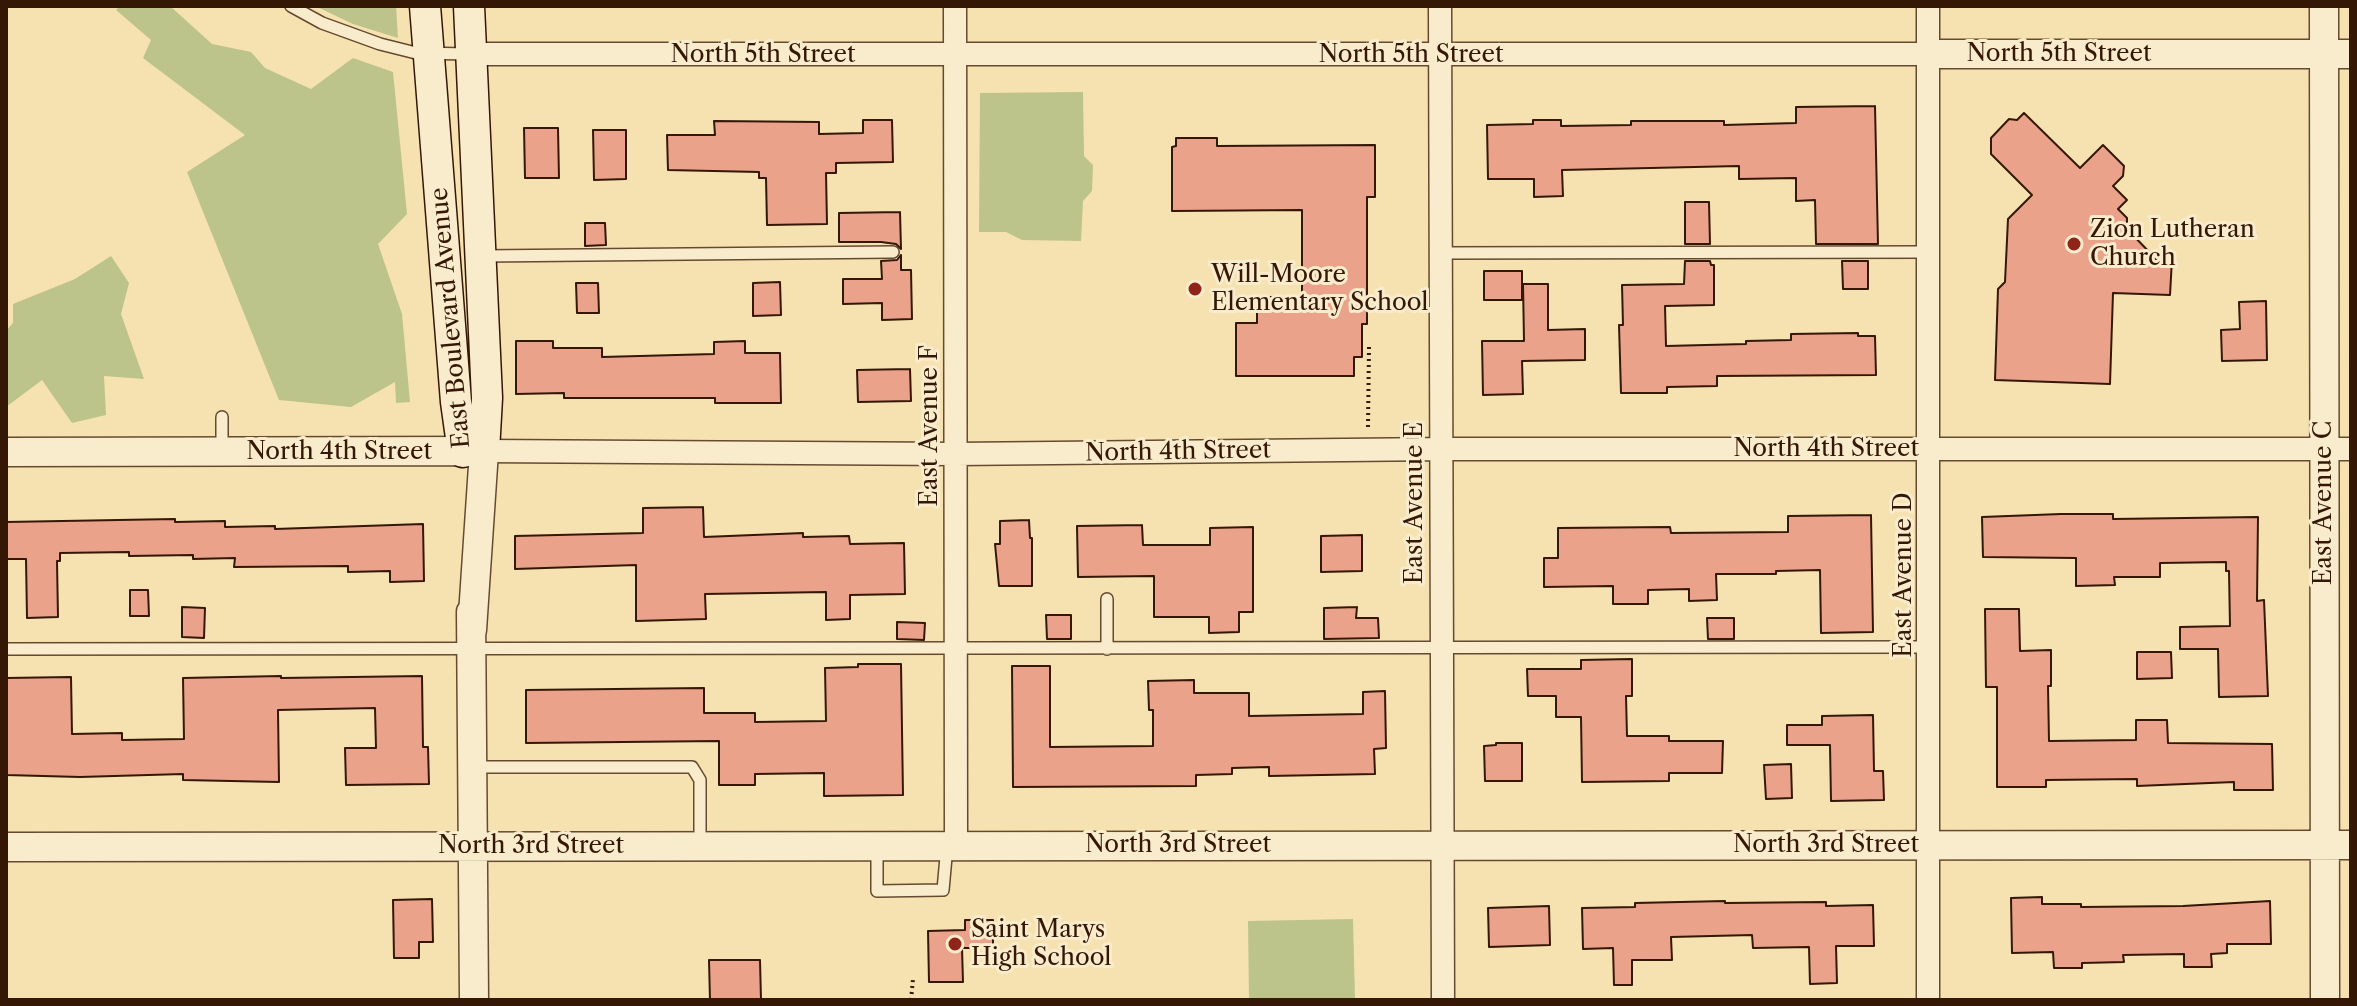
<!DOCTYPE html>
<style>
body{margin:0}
#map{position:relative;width:2357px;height:1006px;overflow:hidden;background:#f6e2b0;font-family:"Libre Caslon Text",serif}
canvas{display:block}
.frame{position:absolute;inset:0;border:8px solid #351706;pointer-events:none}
</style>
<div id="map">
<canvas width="2357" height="1006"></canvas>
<div class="frame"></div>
</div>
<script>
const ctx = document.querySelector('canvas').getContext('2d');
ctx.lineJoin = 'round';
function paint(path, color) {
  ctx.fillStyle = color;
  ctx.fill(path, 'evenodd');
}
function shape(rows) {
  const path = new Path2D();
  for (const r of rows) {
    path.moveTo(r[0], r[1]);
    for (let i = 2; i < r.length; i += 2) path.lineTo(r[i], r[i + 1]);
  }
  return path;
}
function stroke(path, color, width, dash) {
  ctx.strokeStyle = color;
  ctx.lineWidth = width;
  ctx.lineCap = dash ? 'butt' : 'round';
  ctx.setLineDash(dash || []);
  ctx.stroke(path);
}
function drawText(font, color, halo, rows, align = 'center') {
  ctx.font = font + ' "Libre Caslon Text",serif';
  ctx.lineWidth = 6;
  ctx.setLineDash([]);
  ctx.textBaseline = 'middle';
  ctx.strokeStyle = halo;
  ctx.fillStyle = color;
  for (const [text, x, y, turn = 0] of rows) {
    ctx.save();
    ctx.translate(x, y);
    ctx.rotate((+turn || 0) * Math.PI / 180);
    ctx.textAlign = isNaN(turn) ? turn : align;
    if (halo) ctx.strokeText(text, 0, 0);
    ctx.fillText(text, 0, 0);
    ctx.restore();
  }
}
paint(shape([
 [120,6,170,6,212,44,251,52,265,68,311,89,353,58,393,72,407,214,378,244,402,314,410,402,396,403,395,382,351,407,279,400,187,172,245,135,143,58,151,40,116,10],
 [315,6,396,6,398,38,353,24],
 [1083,92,1084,156,1093,165,1092,191,1083,201,1081,241,1022,240,1006,232,979,232,980,93],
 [111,256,129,283,121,314,144,379,104,376,106,415,72,423,42,380,6,407,6,331,13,323,13,304,75,279],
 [1353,919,1355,1000,1249,1000,1248,921]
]), '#bcc38b');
const building = shape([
 [1875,106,1878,244,1816,244,1815,200,1796,201,1796,178,1739,179,1739,166,1562,170,1563,196,1534,197,1534,179,1488,179,1487,125,1533,124,1533,120,1561,120,1561,126,1631,125,1631,121,1724,121,1724,125,1796,123,1796,107,1875,106],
 [2024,113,2080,168,2103,145,2124,166,2123,176,2113,186,2127,200,2118,209,2127,218,2127,229,2156,259,2172,259,2170,295,2113,293,2110,384,1995,380,1998,289,2005,282,2008,219,2032,195,1991,154,1991,138,2009,119,2017,120,2024,113],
 [863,120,892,120,893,162,836,163,836,173,826,173,827,224,767,225,766,178,759,178,759,172,668,170,667,135,715,135,714,121,819,122,819,134,863,133,863,120],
 [524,128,558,128,559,178,525,178,524,128],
 [593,130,626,130,626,179,594,180,593,130],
 [1176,138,1217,138,1217,146,1375,145,1375,197,1367,197,1367,324,1362,324,1362,357,1354,357,1354,376,1236,376,1236,323,1257,323,1257,297,1302,297,1302,210,1172,211,1172,147,1176,146,1176,138],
 [1685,202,1709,202,1710,244,1685,244,1685,202],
 [900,212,901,249,896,244,881,242,839,242,839,213,900,212],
 [585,223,605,223,606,245,585,246,585,223],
 [901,255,901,270,911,270,912,319,882,320,882,303,843,304,843,279,882,279,881,261,897,260,901,255],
 [1685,261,1710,261,1711,265,1714,265,1714,305,1665,306,1666,346,1746,344,1746,341,1791,340,1791,334,1858,333,1858,336,1875,336,1876,375,1717,376,1717,386,1667,387,1667,393,1621,393,1619,325,1623,325,1622,285,1684,284,1685,261],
 [1842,261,1868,261,1868,289,1843,289,1842,261],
 [1484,271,1522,271,1522,300,1484,300,1484,271],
 [780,282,781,315,753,316,753,283,780,282],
 [576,283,598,283,599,313,577,313,576,283],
 [1523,284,1548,284,1548,330,1585,329,1585,360,1522,361,1523,394,1483,395,1482,341,1524,341,1523,284],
 [2266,301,2267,360,2222,361,2221,330,2240,329,2239,302,2266,301],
 [516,341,553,341,553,348,602,348,602,357,714,354,714,342,745,341,745,353,780,353,781,403,715,403,715,398,564,398,564,393,516,394,516,341],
 [910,369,911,401,858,402,857,370,910,369],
 [703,507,704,537,803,533,803,537,849,536,850,544,904,543,905,594,850,595,850,619,826,620,826,592,705,594,706,619,636,621,636,565,515,569,515,536,643,533,643,508,703,507],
 [2061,514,2113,514,2113,519,2258,517,2257,601,2264,600,2268,696,2219,697,2218,649,2180,649,2180,627,2230,626,2229,571,2226,571,2226,562,2160,563,2160,577,2114,577,2115,585,2076,586,2076,558,1983,557,1982,517,2061,514],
 [1871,515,1873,632,1821,633,1820,570,1776,571,1776,574,1716,574,1717,600,1689,601,1689,589,1648,590,1648,604,1613,604,1613,586,1544,587,1544,558,1558,558,1558,528,1670,527,1671,533,1788,532,1788,516,1871,515],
 [175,519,175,522,225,521,225,527,275,526,275,529,423,524,424,581,390,582,390,571,348,572,348,566,234,567,235,558,193,559,193,555,129,556,129,552,60,553,60,561,57,561,58,617,27,618,26,559,6,559,6,522,175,519],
 [1029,520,1030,538,1032,538,1032,586,999,586,995,544,1000,544,1000,521,1029,520],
 [1142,525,1143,545,1210,545,1210,528,1253,527,1253,612,1239,612,1239,632,1209,633,1209,617,1154,617,1154,576,1078,577,1077,526,1142,525],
 [1362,535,1362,571,1321,572,1321,536,1362,535],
 [130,590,148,590,149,616,130,616,130,590],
 [182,607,205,608,204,638,182,637,182,607],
 [1357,607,1356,618,1378,618,1379,638,1324,639,1324,608,1357,607],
 [1985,609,2019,609,2020,651,2051,650,2051,686,2048,686,2049,741,2136,740,2136,720,2167,720,2168,743,2272,744,2273,790,2234,790,2234,782,2137,786,2137,779,2046,780,2046,787,1997,787,1997,687,1986,687,1985,609],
 [1046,615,1071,615,1071,639,1047,639,1046,615],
 [1707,618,1734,618,1734,639,1708,639,1707,618],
 [897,622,925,623,924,640,897,639,897,622],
 [2137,652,2171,652,2172,678,2137,679,2137,652],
 [1632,659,1632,696,1626,696,1627,736,1669,736,1669,741,1723,741,1722,773,1669,773,1669,781,1582,782,1581,717,1556,717,1556,696,1528,696,1527,669,1581,669,1581,660,1632,659],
 [858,664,901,664,903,795,824,796,824,773,755,774,755,785,719,785,719,741,526,743,526,690,704,688,704,713,755,713,755,722,826,721,825,668,858,667,858,664],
 [1012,666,1050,666,1050,747,1153,746,1153,710,1149,710,1148,681,1194,680,1194,693,1249,693,1249,716,1363,714,1363,692,1385,691,1386,748,1374,749,1375,774,1269,776,1269,767,1232,768,1232,774,1196,775,1196,786,1013,787,1012,666],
 [281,676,281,678,422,676,423,747,428,747,429,784,346,785,345,748,376,748,375,708,278,710,279,782,183,780,183,774,80,777,6,775,6,678,71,677,72,734,122,733,122,740,184,739,183,678,281,676],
 [1873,715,1874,771,1883,771,1884,800,1831,801,1830,745,1787,745,1787,725,1822,725,1822,716,1873,715],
 [1496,743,1522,743,1522,781,1485,781,1484,746,1496,745,1496,743],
 [1791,764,1792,798,1766,799,1764,765,1791,764],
 [2042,897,2042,904,2081,904,2081,907,2183,906,2270,901,2271,944,2227,944,2227,953,2211,954,2212,967,2184,967,2184,954,2123,955,2124,962,2082,963,2082,968,2054,968,2053,952,2012,953,2011,898,2042,897],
 [432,899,433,942,419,942,419,958,394,958,393,900,432,899],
 [1725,901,1725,903,1826,902,1826,906,1873,905,1874,946,1836,946,1837,983,1810,984,1809,947,1753,948,1752,935,1671,937,1672,960,1632,960,1632,985,1614,985,1613,948,1583,949,1582,908,1635,907,1635,903,1725,901],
 [1549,906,1550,945,1489,947,1488,908,1549,906],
 [965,920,993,920,993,948,962,948,963,982,929,982,928,931,965,930,965,920],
 [709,960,760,960,761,1000,710,1000,709,960]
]);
paint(building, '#eaa28a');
stroke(building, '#351706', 2);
const service = shape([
 [291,6,322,23,380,44,416,53,469,54],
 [1440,253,1929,252],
 [483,256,893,252],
 [222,417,222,452],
 [1107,599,1107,649],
 [6,649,1929,647],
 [473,767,692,767,700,780,700,844],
 [877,846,877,891,943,890,947,846]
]);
const minor = shape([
 [955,6,956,846],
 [1440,6,1443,1000],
 [1928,6,1928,1000],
 [470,54,1928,54],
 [484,451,956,454,1441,449,2351,449]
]);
const tertiary = shape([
 [2324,6,2325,1000],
 [1928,54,2351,54],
 [6,452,484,451,472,630],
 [471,612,474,1000],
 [6,847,2351,845]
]);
const secondary = shape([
 [425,6,456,402,463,452],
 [469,6,487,398,484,451]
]);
stroke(service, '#654a30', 14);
stroke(minor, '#654a30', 25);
stroke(tertiary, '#654a30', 31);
stroke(secondary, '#351706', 33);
stroke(shape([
 [1368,427,1369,346],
 [911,1000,913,979]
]), '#351706', 4, [2, 4]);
stroke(service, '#f9eccc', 11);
stroke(minor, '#f9eccc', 22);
stroke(tertiary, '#f9eccc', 28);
stroke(secondary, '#f9eccc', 30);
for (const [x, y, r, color] of [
 [2074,244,8,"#8f2418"],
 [1195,289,8,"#8f2418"],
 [955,944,8,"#8f2418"]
]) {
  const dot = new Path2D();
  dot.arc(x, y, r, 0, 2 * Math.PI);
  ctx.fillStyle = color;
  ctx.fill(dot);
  stroke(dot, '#f9eccc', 3);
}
drawText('24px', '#351706', '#f9eccc', [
 ["North 5th Street",2059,54],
 ["North 5th Street",763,55],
 ["North 5th Street",1411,55],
 ["East Boulevard Avenue",451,318,-95],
 ["East Avenue F",930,426,-90],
 ["North 4th Street",1826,449],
 ["North 4th Street",339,452],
 ["North 4th Street",1178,452,-1],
 ["East Avenue E",1415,503,-90],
 ["East Avenue C",2324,503,-90],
 ["East Avenue D",1904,575,-90],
 ["North 3rd Street",1178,845],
 ["North 3rd Street",1826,845],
 ["North 3rd Street",531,846]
]);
drawText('24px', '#351706', '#f9eccc', [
 ["Zion Lutheran",2090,230],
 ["Church",2090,258],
 ["Will-Moore",1211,275],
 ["Elementary School",1211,303],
 ["Saint Marys",971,930],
 ["High School",971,958]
], 'left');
</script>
